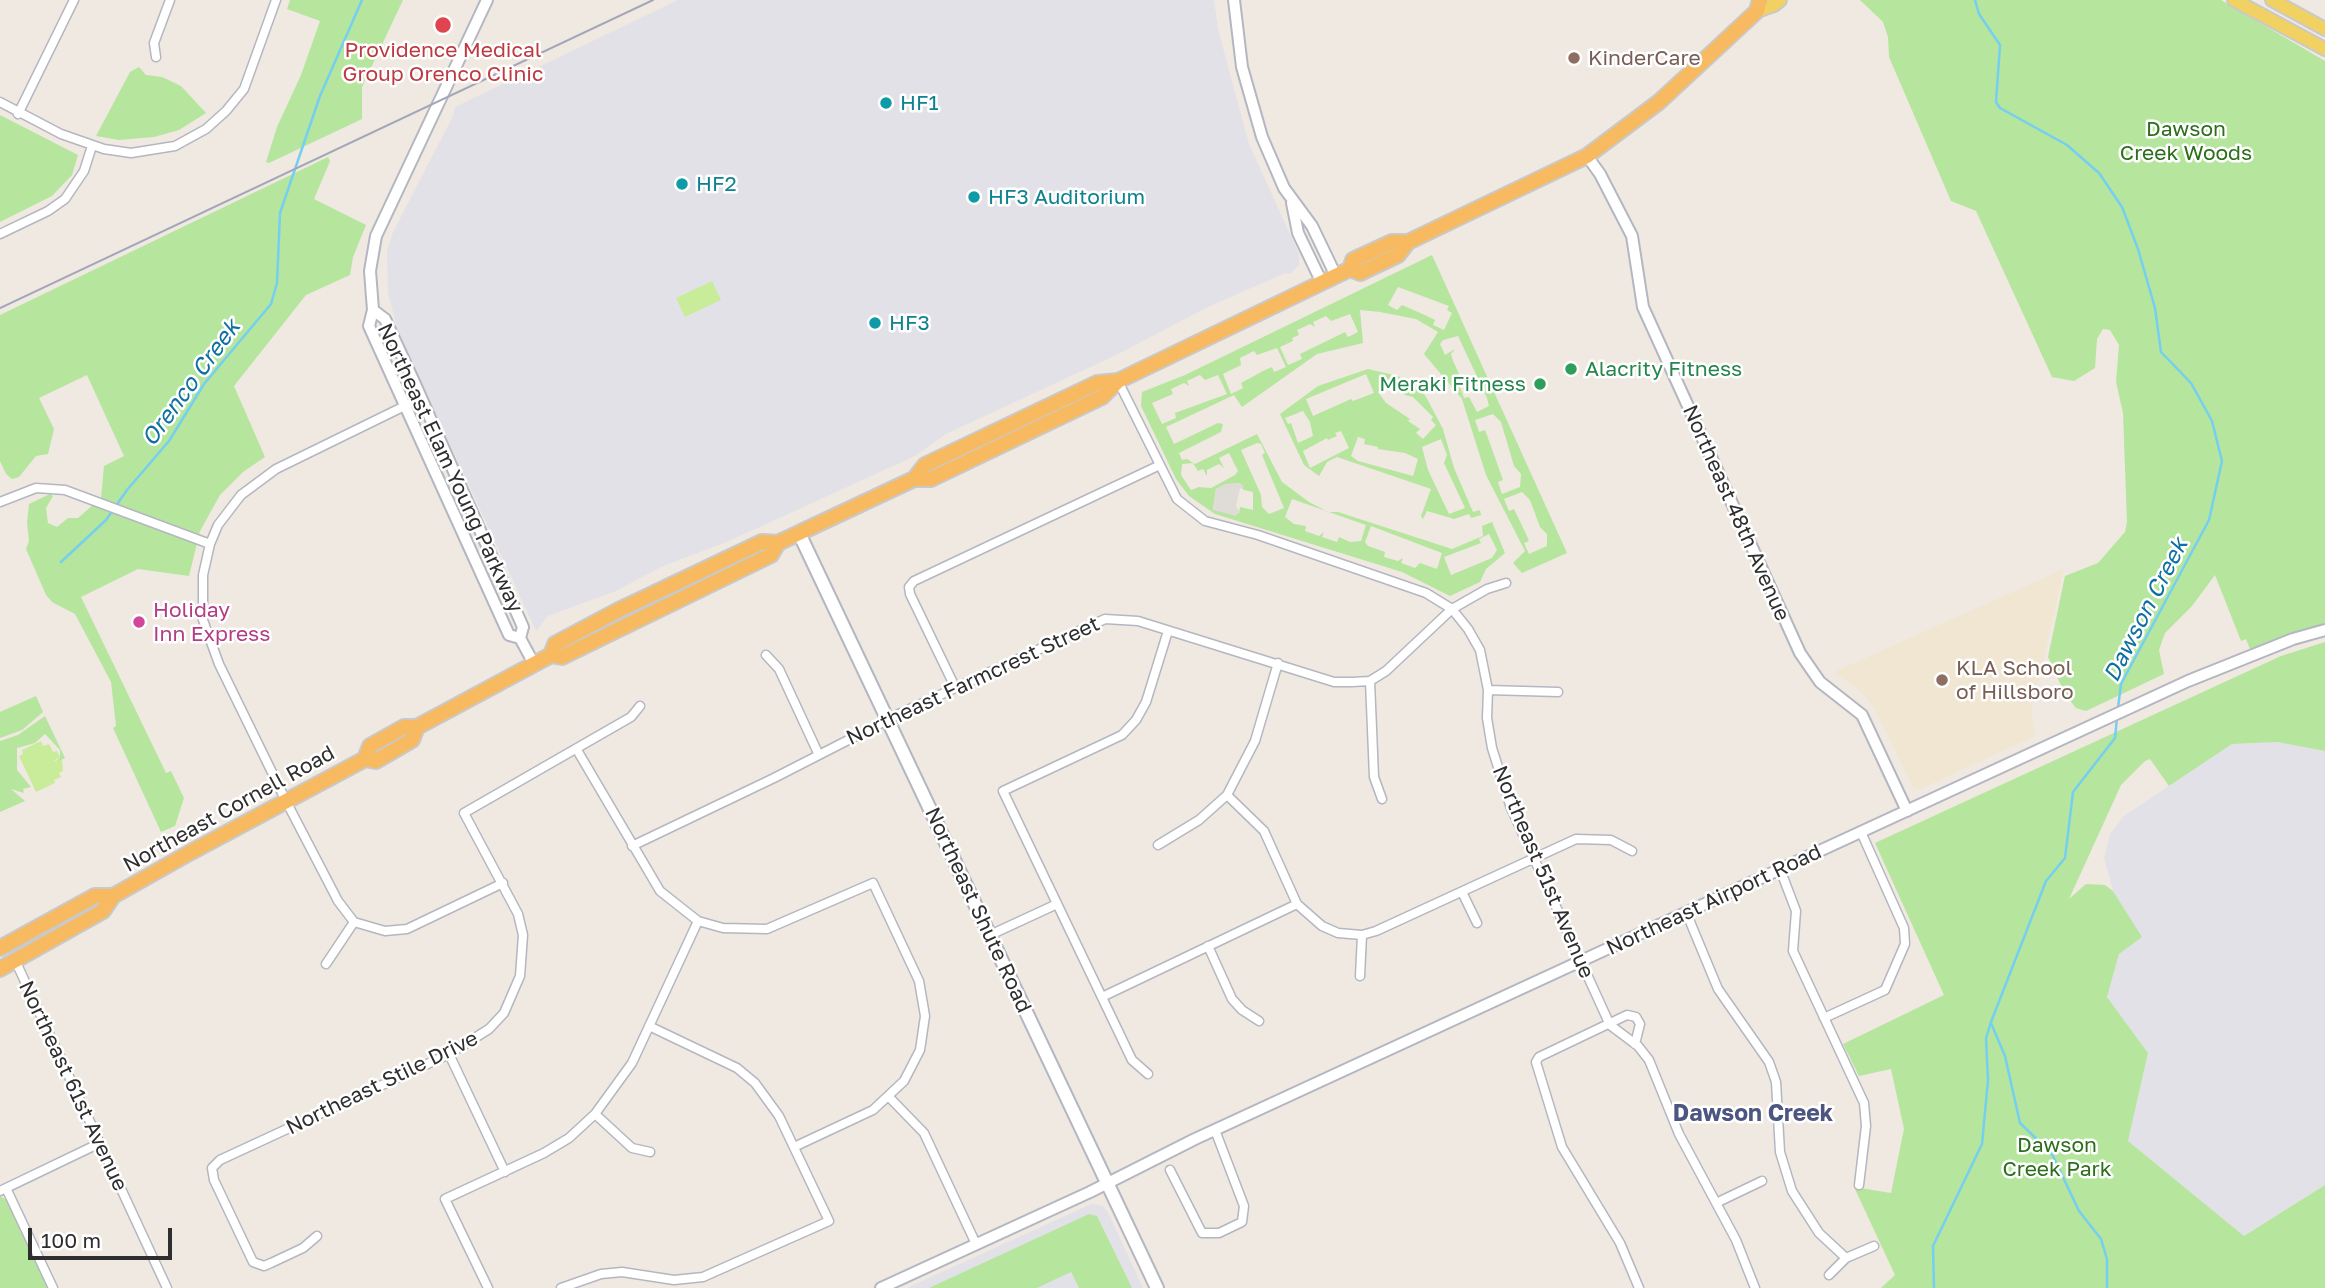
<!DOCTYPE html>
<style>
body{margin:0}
#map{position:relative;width:2325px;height:1288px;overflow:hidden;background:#efe9e1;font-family:"Golos Text",sans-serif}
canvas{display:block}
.scale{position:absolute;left:28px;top:1228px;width:144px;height:32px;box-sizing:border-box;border:4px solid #2e2e2e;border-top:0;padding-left:9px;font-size:21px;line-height:24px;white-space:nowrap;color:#2e2e2e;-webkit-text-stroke:5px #fff;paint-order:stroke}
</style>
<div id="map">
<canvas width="2325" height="1288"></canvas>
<div class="scale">100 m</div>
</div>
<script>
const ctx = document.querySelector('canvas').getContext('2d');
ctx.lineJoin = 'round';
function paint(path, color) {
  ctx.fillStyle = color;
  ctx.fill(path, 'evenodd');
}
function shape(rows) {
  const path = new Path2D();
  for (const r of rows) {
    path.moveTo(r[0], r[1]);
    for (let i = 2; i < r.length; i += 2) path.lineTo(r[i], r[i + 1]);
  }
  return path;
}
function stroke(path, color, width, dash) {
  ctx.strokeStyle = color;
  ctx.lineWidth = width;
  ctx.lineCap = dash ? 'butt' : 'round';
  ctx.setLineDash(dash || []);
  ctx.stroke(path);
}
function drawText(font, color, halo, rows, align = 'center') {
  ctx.font = font + ' "Golos Text",sans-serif';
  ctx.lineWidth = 5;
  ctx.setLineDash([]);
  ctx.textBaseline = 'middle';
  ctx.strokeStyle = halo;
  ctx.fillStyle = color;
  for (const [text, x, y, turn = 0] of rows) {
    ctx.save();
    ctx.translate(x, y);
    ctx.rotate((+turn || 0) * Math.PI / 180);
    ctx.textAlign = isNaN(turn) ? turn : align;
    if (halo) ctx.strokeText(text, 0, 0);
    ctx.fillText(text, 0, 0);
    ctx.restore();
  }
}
paint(shape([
 [678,0,1214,0,1218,29,1249,144,1299,254,1299,265,1290,274,1285,273,1206,308,1114,356,946,434,915,456,729,541,661,567,616,591,548,616,536,631,398,331,388,293,387,251,393,232,453,116,455,107],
 [2277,742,2325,751,2325,1185,2244,1236,2128,1141,2148,1053,2107,997,2119,954,2141,936,2113,891,2104,858,2110,834,2124,816,2232,744],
 [1091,1204,1103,1206,1109,1214,1143,1288,907,1288]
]), '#e3e1e8');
paint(shape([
 [2064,569,2031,713,2035,736,1920,789,1913,787,1874,707,1858,689,1834,672]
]), '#f0e6d1');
paint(shape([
 [290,0,403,0,362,87,362,119,269,163,266,162,277,127,301,75,320,21,287,9],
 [1860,0,2221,0,2325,61,2325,623,2250,649,2246,639,2241,641,2215,575,2192,606,2165,633,2159,650,2164,674,2086,711,2076,708,2065,694,2048,657,2065,576,2098,563,2125,532,2127,522,2123,413,2116,382,2119,345,2110,330,2103,329,2097,339,2095,368,2074,381,2052,377,1976,211,1951,201,1889,57,1888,37,1883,22],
 [139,67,146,75,162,77,181,86,206,113,179,130,154,137,119,140,96,136,130,72],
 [0,115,78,155,72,175,52,196,0,222],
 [328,157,330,161,314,199,366,225,353,257,350,275,306,295,234,386,265,457,243,472,220,495,200,531,189,576,138,569,81,597,166,773,171,771,184,798,175,826,161,832,113,728,116,726,111,682,75,614,52,602,46,595,26,549,29,541,27,523,29,504,50,494,53,496,46,508,48,523,57,527,68,518,78,518,101,498,104,466,124,456,87,375,39,398,54,429,48,454,36,456,19,477,12,479,6,474,0,461,0,315],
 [1432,255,1567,553,1522,573,1513,563,1525,551,1486,475,1462,399,1424,354,1438,332,1416,319,1380,312,1360,310,1363,343,1317,354,1242,407,1234,395,1166,427,1174,444,1218,423,1223,424,1221,432,1179,453,1182,460,1187,459,1195,464,1257,434,1282,482,1309,502,1328,512,1338,512,1452,549,1483,536,1482,526,1492,522,1505,553,1486,569,1480,582,1450,596,1402,572,1215,514,1189,496,1176,479,1141,406,1142,392,1185,375],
 [1398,287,1449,306,1447,310,1452,313,1444,330,1433,325,1435,320,1427,316,1402,305,1397,310,1388,305],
 [1350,314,1358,332,1348,337,1345,332,1337,336,1300,354,1302,359,1288,365,1280,347,1293,341,1292,338,1299,335,1297,330,1310,324,1315,327,1313,322,1326,316,1331,321],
 [1458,336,1487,398,1489,406,1477,412,1469,397,1464,398,1460,387,1464,385,1453,361,1451,354,1455,349,1445,355,1440,344,1443,340],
 [1277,348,1286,367,1274,372,1272,367,1265,370,1241,383,1243,388,1231,394,1223,374,1241,365,1240,358,1254,351,1257,355],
 [1200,375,1205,380,1218,375,1227,394,1175,413,1176,418,1162,424,1152,403,1173,394,1171,389,1184,383,1189,386,1187,381],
 [1493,414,1501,422,1514,466,1521,474,1520,487,1502,494,1498,482,1503,480,1488,438,1485,430,1479,432,1475,420],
 [1257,443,1261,444,1265,453,1262,455,1284,508,1269,514,1262,507,1261,495,1241,450],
 [1229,453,1238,471,1235,475,1211,488,1199,487,1191,490,1181,475,1182,464,1193,463,1198,471,1203,469,1207,476,1207,470,1219,464,1224,468,1219,458],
 [1237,483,1244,490,1253,492,1253,510,1240,507,1239,513,1213,509,1216,489],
 [1522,492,1530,500,1540,527,1547,534,1547,546,1529,554,1524,543,1529,541,1526,534,1514,509,1509,511,1504,499],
 [1292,499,1366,525,1361,541,1350,542,1339,537,1337,542,1322,537,1324,532,1319,536,1305,531,1306,526,1294,524,1285,517],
 [1371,526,1442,553,1437,569,1420,563,1415,568,1401,563,1403,558,1398,561,1384,557,1385,552,1368,546,1365,542],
 [1489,534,1497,550,1492,558,1451,575,1444,557,1481,543,1479,539],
 [1368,369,1398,376,1425,395,1443,429,1454,468,1473,512,1480,510,1481,515,1471,518,1469,514,1454,519,1427,511,1423,519,1421,516,1431,489,1337,457,1327,462,1319,476,1304,465,1280,414,1318,386],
 [1366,374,1374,393,1353,401,1351,399,1313,416,1306,399],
 [1391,379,1405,395,1413,397,1433,417,1431,420,1436,425,1423,439,1416,433,1420,429,1408,421,1410,419,1386,403,1378,392],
 [1303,411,1310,422,1313,436,1298,443,1291,423,1288,424,1285,418],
 [1341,431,1349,448,1310,468,1303,451,1327,438,1328,440,1337,436,1335,433],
 [1358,437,1365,439,1364,444,1378,447,1378,449,1405,453,1418,459,1413,476,1358,461,1351,456],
 [1441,439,1447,455,1444,463,1465,508,1449,514,1428,470,1422,447],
 [2325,642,2325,751,2277,742,2232,744,2169,786,2150,759,2145,761,2121,785,2069,899,2086,884,2105,885,2113,891,2142,937,2119,954,2107,997,2148,1053,2128,1141,2244,1236,2325,1185,2325,1288,1881,1288,1895,1275,1854,1187,1891,1193,1904,1129,1891,1069,1859,1076,1843,1044,1944,995,1875,843,2281,656],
 [36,696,43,712,22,730,0,738,0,712],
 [45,716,65,758,55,763,60,757,60,750,45,734,35,743,17,748,17,770,31,787,23,789,24,793,11,789,25,801,0,812,0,741,18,735],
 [0,1196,8,1201,50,1288,0,1288],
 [1089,1214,1097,1216,1132,1288,1079,1288,1071,1272,1037,1288,929,1288]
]), '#b6e59e');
paint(shape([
 [712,281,721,300,685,317,676,298],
 [41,741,43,746,49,744,53,752,57,751,60,757,54,761,62,760,63,771,59,773,61,777,54,780,55,783,36,792,19,756,23,754,22,750]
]), '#c9ec9a');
paint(shape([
 [1240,483,1244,487,1240,489,1236,506,1239,511,1236,516,1213,510,1216,489,1225,484]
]), '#dfdcd8');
stroke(shape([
 [1975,0,1979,14,2000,45,1996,102,2000,108,2067,145,2099,173,2122,207,2138,249,2155,308,2161,352,2191,383,2212,421,2222,461,2209,520,2121,684,2118,708],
 [61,562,106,520,127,490,169,441,204,384,271,304,277,283,280,213,320,96,362,0],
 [1991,1023,2005,1056,2020,1123,2052,1154,2079,1211,2101,1239,2107,1259,2107,1288],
 [1934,1288,1933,1246,1982,1144,1988,1080,1986,1038,1991,1022,2046,881,2065,858,2073,792,2115,738,2117,718]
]), '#75cff0', 2.5);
const minor = shape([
 [156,57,154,43,170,0],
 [0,102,61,134,104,149,131,153,175,146,206,129,226,111,244,89,276,0],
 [18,114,74,0],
 [0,234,48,211,65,199,84,171,92,146],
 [1118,381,1177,499,1205,521,1258,535,1426,593,1452,609,1468,629,1480,650,1488,690,1487,718,1492,748,1511,808,1610,1025,1638,1046,1649,1060,1679,1134,1736,1240,1755,1288],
 [421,398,276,469,241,495,218,525,210,544,203,575,203,620,219,664,286,801,338,901,354,922,385,931,407,929,503,883],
 [0,502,36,488,65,490,210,544],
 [766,655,779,669,818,753],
 [1370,681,1374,777,1382,799],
 [955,687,910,594,909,587,914,581,1160,465],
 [1488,690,1558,692],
 [577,750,660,891,698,921,723,928,767,929,873,883,919,981,925,1016,920,1050,904,1081,873,1110,794,1147],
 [1227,795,1264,831,1297,904,1322,926,1338,933,1362,935,1376,931,1576,839,1611,840,1632,851],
 [1158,845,1199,820,1227,795,1255,741,1278,663],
 [632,846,774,778,901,713,1105,619,1138,621,1334,682,1352,682,1370,681,1386,671,1452,609,1487,589,1506,583],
 [1780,869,1796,911,1793,951,1864,1103,1866,1126,1859,1185],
 [1462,892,1477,923],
 [1686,912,1718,989,1769,1062,1776,1082,1780,1152,1792,1191,1819,1233,1846,1258,1829,1275],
 [990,935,1057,904],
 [1208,946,1232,999,1242,1010,1259,1021],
 [15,960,167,1288],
 [326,964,354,922],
 [1360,976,1362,935],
 [1102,997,1297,904],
 [1824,1018,1885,990,1905,944,1904,928,1861,832],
 [1635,1044,1640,1024,1636,1017,1627,1015,1539,1057,1536,1062,1562,1147,1620,1243,1639,1288],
 [449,1054,505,1172],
 [1148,1074,1132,1060,1003,791,1122,735,1136,720,1146,702,1168,631],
 [889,1097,924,1133,976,1244],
 [595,1114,632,1148,650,1152],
 [1170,1170,1202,1233,1219,1233,1242,1222,1244,1206,1215,1130],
 [6,1188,53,1288],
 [0,1191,100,1143],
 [1716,1203,1762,1181],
 [317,1236,303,1248,271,1263,264,1266,253,1262,214,1180,212,1168,220,1160,449,1054,489,1029,504,1013,520,976,523,935,518,914,464,813,631,717,640,706],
 [1846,1258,1874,1246],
 [488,1288,445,1199,544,1153,569,1138,595,1114,632,1063,698,921],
 [561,1288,601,1274,622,1272,674,1280,703,1277,829,1221,779,1116,755,1083,737,1068,649,1026]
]);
const tertiary = shape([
 [487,0,376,236,370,271,373,310,369,326,509,635,520,638],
 [1234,0,1242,67,1262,137,1284,188,1312,226,1336,276],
 [1587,156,1600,174,1632,236,1643,307,1800,653,1820,682,1862,715,1907,811],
 [1292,203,1298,233,1322,283],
 [373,310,385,319,415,384,523,627,520,638],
 [520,638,534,664],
 [881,1288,1090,1192,1195,1139,2188,681,2293,639,2325,630]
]);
const secondary = shape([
 [799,533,1157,1288]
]);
const primary = shape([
 [2234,0,2325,49],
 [2272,0,2325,29],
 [1757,11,1774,5,1780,0]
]);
const trunk = shape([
 [1350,269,1353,260,1392,242,1408,242],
 [914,479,931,479,1102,397,1118,381],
 [551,655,555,644,617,611,762,542,778,543,814,526,914,479,925,465,1097,383,1118,381,1350,269,1360,273,1398,255,1408,242,1587,156,1659,102,1757,11,1760,0],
 [365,759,370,746,404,727,417,727,551,655,562,657,771,555,778,543],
 [0,948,95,896,113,896],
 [0,969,103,911,113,896,191,852,365,759,376,761,412,740,417,727]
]);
stroke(minor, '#b4b7c1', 11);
stroke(tertiary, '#b4b7c1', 14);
stroke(secondary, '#b4b7c1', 16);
stroke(primary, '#c9c9c9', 16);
stroke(trunk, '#c9c9c9', 18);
stroke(minor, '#fff', 8);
stroke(tertiary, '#fff', 10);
stroke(secondary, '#fff', 12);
stroke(primary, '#f2d163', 12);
stroke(trunk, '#f8ba60', 14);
stroke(shape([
 [0,308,653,0]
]), '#a3a6b8', 2);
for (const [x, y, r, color] of [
 [443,25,9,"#e0444e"],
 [1574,58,7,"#8d6e63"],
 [886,103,7,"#0f9aa8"],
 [682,184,7,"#0f9aa8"],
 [974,197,7,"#0f9aa8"],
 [875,323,7,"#0f9aa8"],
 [1571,369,7,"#2e9e5b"],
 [1540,384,7,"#2e9e5b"],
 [139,622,7,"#d1479c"],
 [1942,680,7,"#8d6e63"]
]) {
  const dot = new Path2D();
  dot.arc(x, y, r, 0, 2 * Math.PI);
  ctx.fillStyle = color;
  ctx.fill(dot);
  stroke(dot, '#fff', 2.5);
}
drawText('21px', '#be3a42', '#fff', [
 ["Providence Medical",443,50],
 ["Group Orenco Clinic",443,74]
]);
drawText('21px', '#785e54', '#fff', [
 ["KinderCare",1588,58],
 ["KLA School",1956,668],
 ["of Hillsboro",1956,692]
], 'left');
drawText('21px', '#0d838f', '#fff', [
 ["HF1",900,103],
 ["HF2",696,184],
 ["HF3 Auditorium",988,197],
 ["HF3",889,323]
], 'left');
drawText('21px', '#2c6e1b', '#fff', [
 ["Dawson",2186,129],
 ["Creek Woods",2186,153],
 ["Dawson",2057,1145],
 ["Creek Park",2057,1169]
]);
drawText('21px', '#27864d', '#fff', [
 ["Alacrity Fitness",1585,369],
 ["Meraki Fitness",1526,384,"right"]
], 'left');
drawText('21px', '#2e2e2e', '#fff', [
 ["Northeast Elam Young Parkway",450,468,65],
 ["Northeast 48th Avenue",1736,513,66],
 ["Northeast Farmcrest Street",973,681,-25],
 ["Northeast Cornell Road",229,809,-29],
 ["Northeast 51st Avenue",1543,872,67],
 ["Northeast Airport Road",1714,900,-25],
 ["Northeast Shute Road",978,910,65],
 ["Northeast Stile Drive",382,1083,-26],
 ["Northeast 61st Avenue",73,1086,65]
]);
drawText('21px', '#b23c85', '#fff', [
 ["Holiday",153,610],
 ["Inn Express",153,634]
], 'left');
drawText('italic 23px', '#0d6fa3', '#fff', [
 ["Orenco Creek",191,383,-54],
 ["Dawson Creek",2146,610,-63]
]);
drawText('bold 23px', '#4d5680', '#fff', [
 ["Dawson Creek",1753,1114]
]);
</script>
